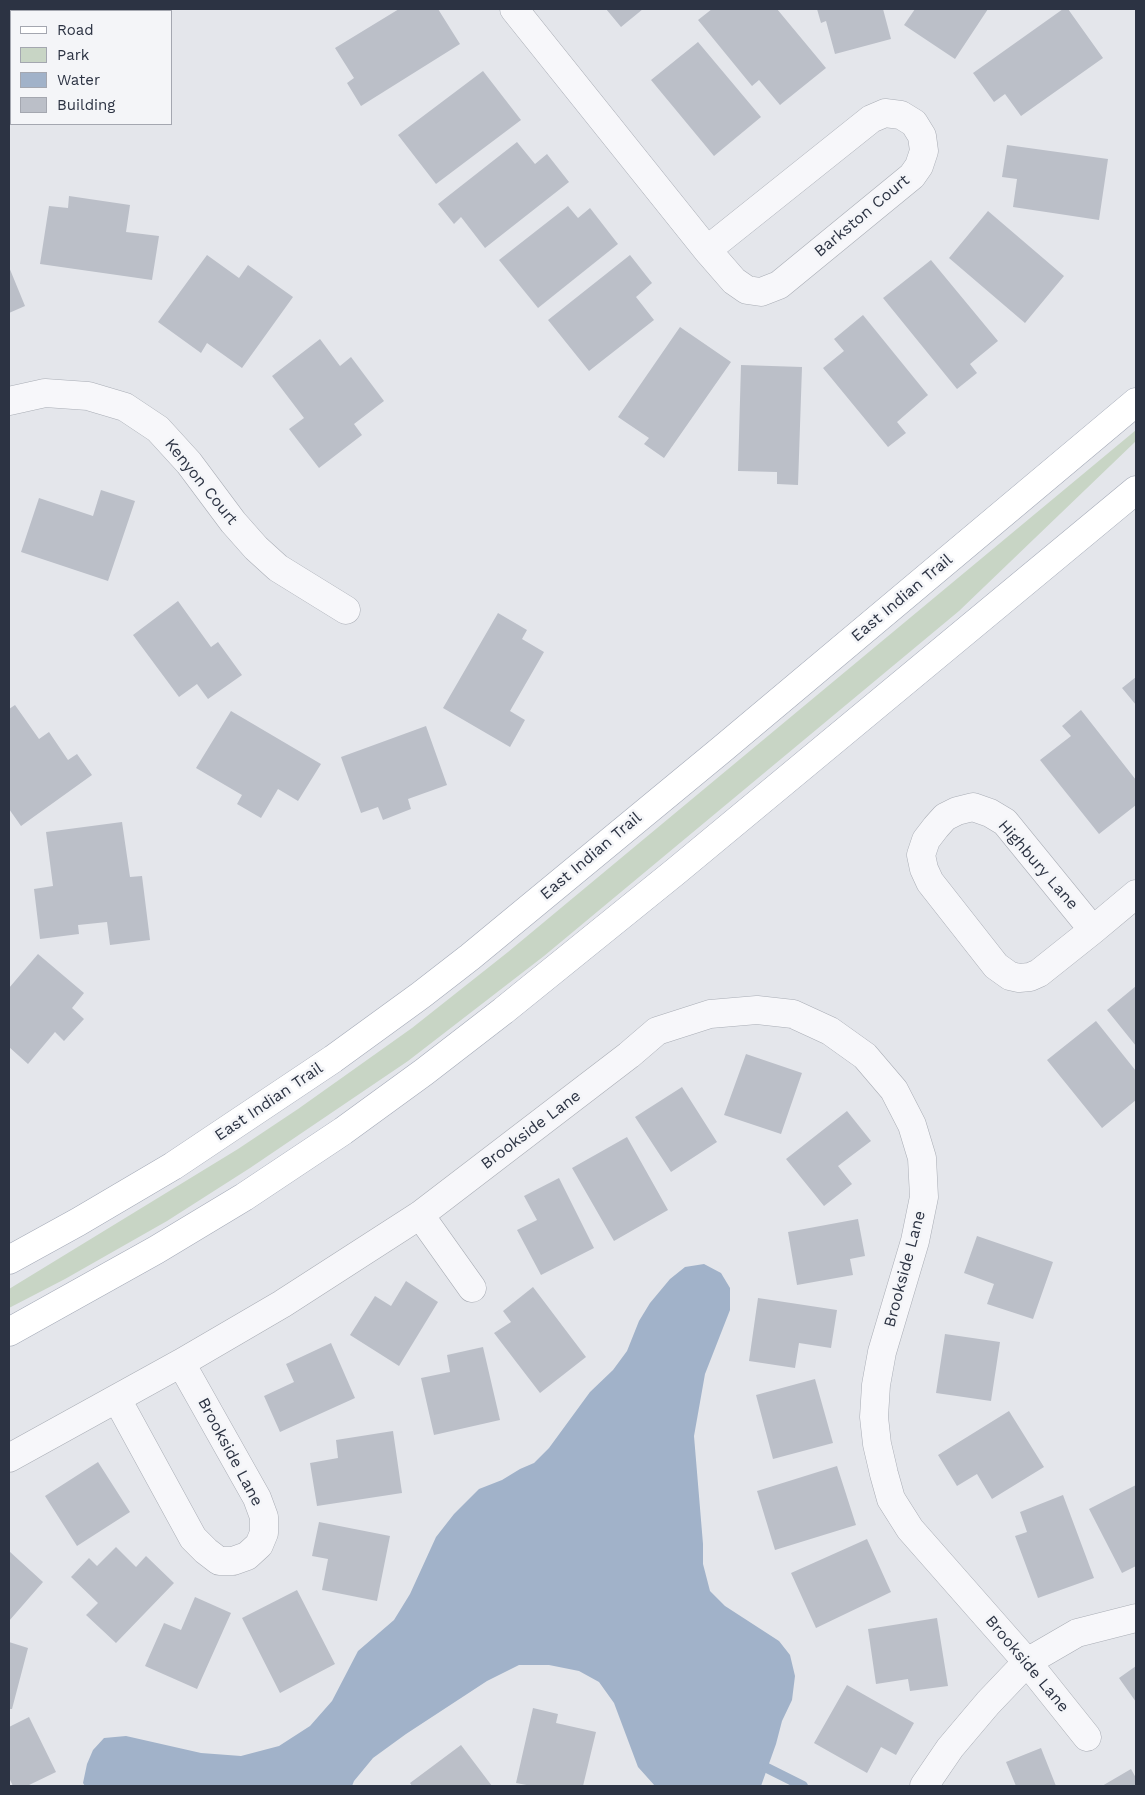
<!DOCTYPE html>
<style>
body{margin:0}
#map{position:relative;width:1145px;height:1795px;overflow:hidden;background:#e4e6eb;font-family:"Work Sans",sans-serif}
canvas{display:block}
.frame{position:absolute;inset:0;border:10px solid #2c3343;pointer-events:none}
.legend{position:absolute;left:10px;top:10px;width:162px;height:115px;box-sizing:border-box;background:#f4f5f8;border:1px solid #a4a7b0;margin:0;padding:6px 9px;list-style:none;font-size:15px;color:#2c3343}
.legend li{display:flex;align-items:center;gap:10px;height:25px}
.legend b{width:25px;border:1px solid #a4a7b0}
</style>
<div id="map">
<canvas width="1145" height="1795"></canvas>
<div class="frame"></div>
<ul class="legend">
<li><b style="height:6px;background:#fff"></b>Road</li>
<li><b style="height:14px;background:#c8d5c5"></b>Park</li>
<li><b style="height:14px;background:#a1b2c9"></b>Water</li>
<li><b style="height:14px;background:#bbbfc8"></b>Building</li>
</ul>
</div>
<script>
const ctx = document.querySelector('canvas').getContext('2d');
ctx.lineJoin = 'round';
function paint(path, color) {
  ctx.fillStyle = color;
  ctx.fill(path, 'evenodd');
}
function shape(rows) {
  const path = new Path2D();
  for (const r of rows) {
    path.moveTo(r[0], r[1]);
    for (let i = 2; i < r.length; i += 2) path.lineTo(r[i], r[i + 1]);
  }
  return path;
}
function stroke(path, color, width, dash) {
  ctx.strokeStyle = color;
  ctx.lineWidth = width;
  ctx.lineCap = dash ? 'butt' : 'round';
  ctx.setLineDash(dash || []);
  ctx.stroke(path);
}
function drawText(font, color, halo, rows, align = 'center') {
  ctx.font = font + ' "Work Sans",sans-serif';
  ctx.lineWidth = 5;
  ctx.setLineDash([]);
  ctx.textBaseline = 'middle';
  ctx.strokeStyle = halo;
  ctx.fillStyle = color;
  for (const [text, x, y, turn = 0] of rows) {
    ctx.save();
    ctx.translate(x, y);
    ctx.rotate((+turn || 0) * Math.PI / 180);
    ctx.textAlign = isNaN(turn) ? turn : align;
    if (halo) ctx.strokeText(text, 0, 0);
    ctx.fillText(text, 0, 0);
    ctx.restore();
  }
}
paint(shape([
 [1136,430,1136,441,959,611,544,956,408,1061,250,1168,167,1221,65,1279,9,1308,9,1289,238,1149,298,1109,412,1028,508,952]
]), '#c8d5c5');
paint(shape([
 [704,1264,721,1273,730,1288,730,1310,705,1374,694,1436,703,1544,703,1564,710,1591,725,1606,779,1641,790,1655,795,1676,792,1700,782,1721,776,1744,761,1786,655,1786,638,1767,614,1703,599,1682,579,1671,549,1665,519,1665,487,1681,406,1734,373,1758,354,1781,352,1786,85,1786,83,1783,87,1764,93,1750,104,1738,126,1736,201,1753,241,1756,279,1746,310,1726,332,1701,358,1651,394,1620,410,1594,436,1537,454,1514,479,1489,502,1480,520,1469,534,1463,549,1448,590,1392,613,1370,627,1351,639,1321,650,1303,670,1279,685,1267]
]), '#a1b2c9');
stroke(shape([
 [767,1768,803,1786]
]), '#a1b2c9', 10);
paint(shape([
 [399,9,438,9,460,44,361,106,347,83,354,78,335,48],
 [606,9,643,9,621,27],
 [712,9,777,9,826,68,780,105,759,80,752,86,698,20],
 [817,9,883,9,891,39,835,54,826,21,821,23],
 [915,9,988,9,955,59,904,25],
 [1063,9,1068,9,1103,58,1021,116,1005,94,994,102,973,73],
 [698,42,761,117,714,156,651,80],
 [483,71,521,120,436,184,398,135],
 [517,142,535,164,547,154,569,182,485,248,461,217,454,224,438,204],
 [1007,145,1108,159,1099,220,1013,207,1017,179,1002,177],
 [69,196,130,205,126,232,159,236,152,280,40,264,49,206,68,208],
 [568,206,578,218,590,208,618,244,538,308,499,260],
 [988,211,1064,276,1025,323,949,258],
 [207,255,239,278,248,265,293,297,242,368,207,343,201,353,158,322],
 [630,255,652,283,636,297,654,320,589,371,548,320],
 [931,260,998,341,970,364,977,373,957,389,883,298],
 [9,267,25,306,9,313],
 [863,315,928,395,897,422,906,433,888,447,823,368,844,351,834,339],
 [680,327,731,362,664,458,644,444,649,438,618,417],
 [320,339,340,366,351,357,384,401,354,424,362,435,319,468,289,429,304,418,272,376],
 [741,365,802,367,798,485,777,484,777,472,738,471],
 [101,490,135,501,108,581,21,552,39,498,93,516],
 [178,601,211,647,218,642,242,675,208,699,197,684,179,697,133,635],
 [498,613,527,630,522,639,544,652,510,711,525,720,510,747,443,708],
 [1136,677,1136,705,1122,688],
 [15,705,39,739,49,732,68,760,77,754,92,775,21,826,9,809,9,709],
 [1081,710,1136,780,1136,805,1099,834,1040,760,1071,736,1062,726],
 [231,711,321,764,298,801,278,789,261,818,237,804,242,795,196,768],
 [426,726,447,785,408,799,411,809,383,820,378,807,361,813,341,757],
 [122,822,130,877,142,876,150,940,110,945,107,922,78,925,79,934,40,939,34,889,53,886,46,832],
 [38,954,84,993,72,1008,84,1019,64,1041,55,1032,28,1064,9,1047,9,988],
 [1136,986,1136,1046,1107,1010],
 [1096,1021,1136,1071,1136,1100,1102,1128,1047,1060],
 [746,1054,802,1073,781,1134,724,1115],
 [682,1087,717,1142,671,1172,635,1117],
 [847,1111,871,1141,838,1166,852,1184,824,1206,786,1159],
 [627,1137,668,1210,614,1241,572,1168],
 [559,1178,594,1248,541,1275,517,1230,537,1220,524,1196],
 [858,1219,865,1256,850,1259,853,1275,797,1285,788,1232],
 [977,1236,1053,1262,1033,1319,987,1304,994,1284,964,1273],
 [406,1281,438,1302,399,1366,350,1335,375,1296,391,1306],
 [533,1287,586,1357,540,1393,494,1333,511,1322,503,1311],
 [758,1298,837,1310,831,1348,799,1343,795,1368,749,1361],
 [945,1334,1000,1342,991,1401,936,1393],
 [331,1343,355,1398,280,1432,264,1396,294,1382,286,1364],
 [483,1347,500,1420,434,1435,421,1378,450,1372,447,1355],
 [815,1379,833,1443,773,1459,756,1395],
 [1009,1411,1044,1467,992,1499,977,1474,957,1486,938,1455],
 [393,1431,402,1493,317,1506,310,1463,338,1458,336,1440],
 [98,1462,130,1512,77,1546,45,1496],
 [837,1466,856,1525,775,1550,757,1491],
 [1136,1485,1136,1566,1122,1573,1089,1509],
 [1063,1495,1094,1578,1038,1598,1015,1536,1027,1532,1020,1512],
 [319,1522,390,1536,377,1601,322,1590,328,1559,312,1556],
 [867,1539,891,1592,816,1628,791,1573],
 [116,1547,136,1567,146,1556,174,1583,116,1643,86,1615,98,1603,71,1577,89,1558,97,1566],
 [9,1551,43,1582,9,1621],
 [297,1590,335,1664,280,1693,242,1618],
 [195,1597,231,1613,197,1689,145,1666,164,1623,181,1630],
 [937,1618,948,1686,910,1691,908,1679,876,1684,868,1629],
 [9,1642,28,1648,12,1709,9,1709],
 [1136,1666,1136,1702,1119,1678],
 [847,1685,914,1723,896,1755,881,1747,867,1773,814,1743],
 [533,1708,558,1714,556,1723,596,1732,583,1786,532,1786,516,1783],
 [29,1717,56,1772,27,1786,13,1786,9,1778,9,1727],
 [461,1745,492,1786,412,1786,410,1783],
 [1041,1748,1056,1786,1016,1786,1006,1762],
 [1131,1769,1136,1778,1136,1786,1102,1786]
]), '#bbbfc8');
const minor = shape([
 [514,9,707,250,734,281,747,290,761,292,779,285,912,176,919,166,924,151,922,136,914,123,901,115,885,113,871,119,707,250],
 [9,401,45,393,88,396,125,407,158,429,189,463,233,522,256,548,278,568,346,610],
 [1093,930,1005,822,990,813,973,807,957,811,945,817,936,827,926,840,921,855,924,869,930,882,996,966,1010,976,1019,978,1030,977,1039,973,1093,930,1136,894],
 [420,1215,472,1288],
 [117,1399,193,1538,206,1551,219,1561,233,1561,247,1556,259,1545,264,1533,264,1517,257,1498,181,1363],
 [9,1458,181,1363,282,1304,420,1215,629,1055,657,1031,710,1014,757,1010,793,1014,830,1031,865,1056,894,1090,912,1125,922,1158,924,1197,915,1241,882,1352,876,1385,874,1417,877,1444,884,1474,891,1499,910,1529,1027,1662,1087,1737],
 [924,1786,950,1748,988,1703,1027,1662,1077,1633,1136,1618]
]);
const major = shape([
 [9,1260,78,1222,173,1166,333,1059,421,995,470,957,721,750,1136,402],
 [9,1332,156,1250,244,1197,343,1131,424,1072,503,1011,675,872,1136,490]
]);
stroke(minor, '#a9adb5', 29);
stroke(major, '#a4aab7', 29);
stroke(minor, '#f7f7fa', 28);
stroke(major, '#fff', 28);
drawText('16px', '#2c3343', '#f4f5f8', [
 ["Barkston Court",862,216,-40],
 ["Kenyon Court",201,482,51],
 ["East Indian Trail",902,598,-40],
 ["East Indian Trail",591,856,-40],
 ["Highbury Lane",1038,865,49],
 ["East Indian Trail",269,1102,-34],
 ["Brookside Lane",531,1130,-37],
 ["Brookside Lane",905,1269,-75],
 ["Brookside Lane",230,1452,62],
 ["Brookside Lane",1027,1664,50]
]);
</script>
